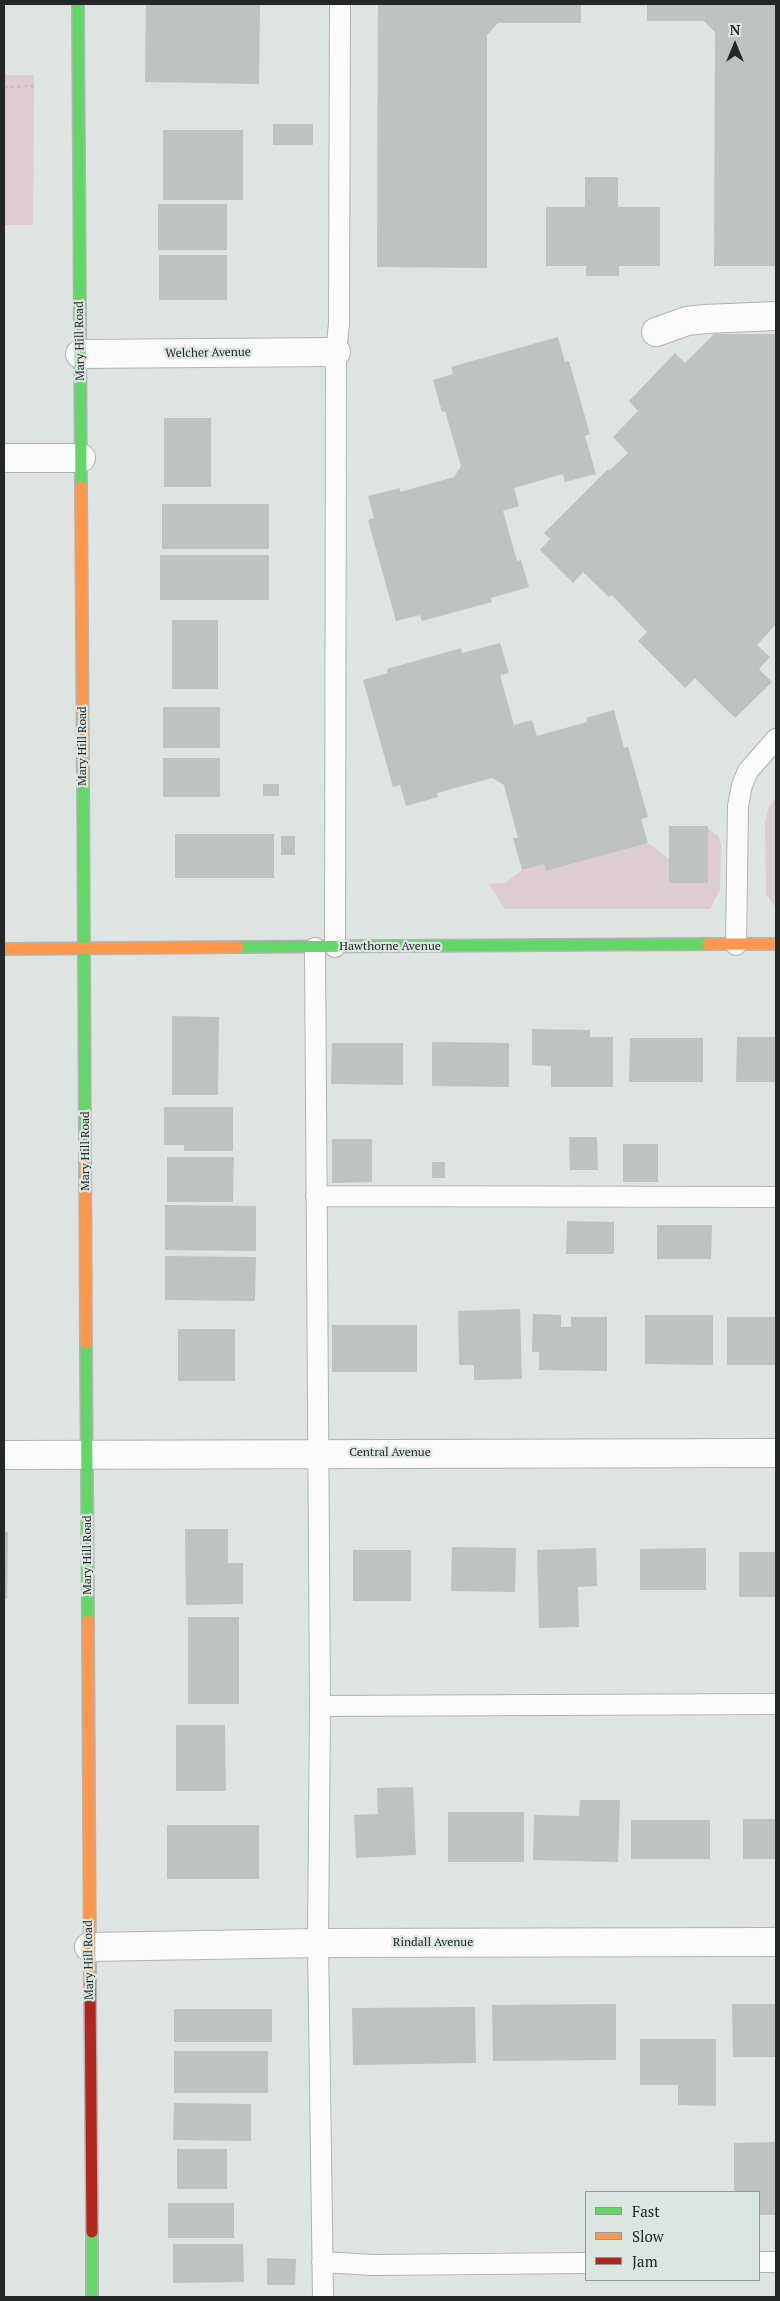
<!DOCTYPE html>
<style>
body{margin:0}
#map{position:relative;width:780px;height:2301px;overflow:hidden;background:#dee4e1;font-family:"PT Serif",serif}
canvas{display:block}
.frame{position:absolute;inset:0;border:5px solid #232725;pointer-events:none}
.legend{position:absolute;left:585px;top:2191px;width:175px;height:90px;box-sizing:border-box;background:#dce6e0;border:1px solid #929a95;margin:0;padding:6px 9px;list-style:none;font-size:15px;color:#232725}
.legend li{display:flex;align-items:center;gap:10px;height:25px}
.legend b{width:25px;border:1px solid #929a95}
.north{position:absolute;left:710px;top:20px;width:50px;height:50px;-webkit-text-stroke:4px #dce6e0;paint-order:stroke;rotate:0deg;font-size:14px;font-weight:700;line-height:20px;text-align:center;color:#232725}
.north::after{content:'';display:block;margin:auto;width:18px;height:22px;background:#232725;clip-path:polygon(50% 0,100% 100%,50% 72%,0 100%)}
</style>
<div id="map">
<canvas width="780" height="2301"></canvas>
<div class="frame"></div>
<ul class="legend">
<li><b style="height:6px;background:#63d668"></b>Fast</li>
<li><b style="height:6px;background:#ff974d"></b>Slow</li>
<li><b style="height:6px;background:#b3261e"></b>Jam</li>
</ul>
<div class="north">N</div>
</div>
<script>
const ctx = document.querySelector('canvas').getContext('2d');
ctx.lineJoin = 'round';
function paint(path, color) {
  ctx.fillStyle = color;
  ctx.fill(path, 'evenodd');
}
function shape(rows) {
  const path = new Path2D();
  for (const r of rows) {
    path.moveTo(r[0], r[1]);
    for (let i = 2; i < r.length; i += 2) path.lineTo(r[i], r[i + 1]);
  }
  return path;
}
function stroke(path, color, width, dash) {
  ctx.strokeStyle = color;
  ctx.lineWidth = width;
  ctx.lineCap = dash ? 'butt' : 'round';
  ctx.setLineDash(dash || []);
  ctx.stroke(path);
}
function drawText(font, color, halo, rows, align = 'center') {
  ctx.font = font + ' "PT Serif",serif';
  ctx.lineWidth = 4.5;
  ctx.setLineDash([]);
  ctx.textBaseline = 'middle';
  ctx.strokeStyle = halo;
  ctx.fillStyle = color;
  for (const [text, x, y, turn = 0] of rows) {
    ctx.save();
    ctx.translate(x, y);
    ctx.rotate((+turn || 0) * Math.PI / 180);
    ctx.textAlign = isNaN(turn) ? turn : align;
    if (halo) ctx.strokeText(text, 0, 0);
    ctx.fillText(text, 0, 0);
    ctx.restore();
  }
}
paint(shape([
 [4,75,34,75,33,225,4,225],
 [776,797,776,908,766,894,765,822,768,809],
 [708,829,718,836,721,845,720,889,710,909,505,909,489,884,505,883,522,870,544,864,546,871,648,843,669,859,669,883,708,883]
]), '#ddcdd1');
paint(shape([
 [146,4,260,4,259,84,145,82],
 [378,4,581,4,581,23,498,23,487,35,487,268,377,267],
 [647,4,776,4,776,266,714,266,715,32,704,21,647,21],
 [273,124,313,124,313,145,273,145],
 [163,130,243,130,243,200,163,200],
 [585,177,618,177,618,207,660,207,660,266,619,266,619,276,586,276,586,266,546,266,546,207,585,207],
 [158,204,227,204,227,250,158,250],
 [159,255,227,255,227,300,159,300],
 [714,334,776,334,776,624,757,645,770,657,759,669,772,682,735,718,695,678,685,688,638,641,647,632,612,595,609,597,583,572,573,583,540,550,550,539,544,533,608,469,610,470,628,453,613,437,638,411,629,401,675,353,685,363],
 [558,337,565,362,569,361,590,434,585,436,596,474,565,482,563,474,514,488,519,506,503,511,517,561,521,560,529,587,491,598,492,602,422,621,420,615,396,621,368,520,374,518,368,496,400,488,400,492,454,477,461,466,445,411,442,412,433,380,453,374,451,367],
 [164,418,211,418,211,487,164,487],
 [162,504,269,504,269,549,162,549],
 [160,555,269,555,269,600,160,600],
 [172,620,218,620,218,689,172,689],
 [500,643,509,673,500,675,514,725,532,720,537,736,587,722,586,718,614,710,624,748,628,747,648,817,641,819,648,843,546,871,544,864,522,870,513,838,518,838,504,785,492,778,437,793,438,797,406,806,400,785,393,787,363,680,388,673,387,669,461,648,462,653],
 [163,707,220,707,220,748,163,748],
 [163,758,220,758,220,797,163,797],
 [263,784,279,784,279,796,263,796],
 [669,826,708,826,708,883,669,883],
 [175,834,274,834,274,878,175,878],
 [281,836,295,836,295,855,281,855],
 [172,1016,219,1017,218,1095,172,1095],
 [532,1029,590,1030,590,1037,613,1037,613,1087,551,1087,551,1066,532,1065],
 [737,1037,776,1037,776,1082,736,1082],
 [630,1038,703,1038,703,1082,629,1082],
 [432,1042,509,1043,509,1087,432,1086],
 [332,1043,403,1043,403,1085,331,1084],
 [164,1107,233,1107,233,1151,184,1151,184,1145,164,1145],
 [569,1137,597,1137,598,1170,570,1170],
 [332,1139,372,1139,372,1182,332,1183],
 [623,1144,658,1144,658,1182,623,1182],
 [167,1157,234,1157,233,1202,167,1202],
 [432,1162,445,1162,445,1178,432,1178],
 [165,1205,256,1206,256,1251,165,1250],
 [567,1221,614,1222,614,1254,566,1254],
 [657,1225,712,1225,711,1259,657,1259],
 [165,1256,256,1257,255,1301,165,1300],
 [520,1309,522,1379,474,1380,474,1365,459,1365,458,1311],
 [533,1314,561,1315,561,1327,571,1327,571,1317,607,1317,607,1371,539,1370,539,1352,532,1352],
 [645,1315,713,1315,713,1365,645,1364],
 [727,1317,776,1317,776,1365,727,1365],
 [332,1325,417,1325,417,1372,332,1372],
 [178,1329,235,1329,235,1381,178,1381],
 [185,1529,228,1529,228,1563,243,1563,243,1604,186,1605],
 [4,1532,8,1532,7,1599,4,1599],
 [452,1547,516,1548,515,1592,451,1591],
 [596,1548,597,1586,578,1587,579,1627,539,1628,537,1550],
 [706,1548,706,1590,640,1590,640,1549],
 [353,1550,411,1550,411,1601,353,1601],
 [739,1552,776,1552,776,1597,739,1597],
 [188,1617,239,1617,239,1704,188,1704],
 [176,1725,225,1725,226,1791,176,1791],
 [413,1787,416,1855,356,1858,354,1815,378,1814,377,1788],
 [580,1800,620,1800,618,1862,533,1860,534,1815,579,1816],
 [448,1812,524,1812,524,1862,448,1862],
 [743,1819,776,1819,776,1859,743,1859],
 [631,1820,710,1820,710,1859,631,1859],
 [167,1825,259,1825,259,1879,167,1879],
 [616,2004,616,2060,493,2061,492,2005],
 [732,2004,776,2004,776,2057,733,2057],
 [475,2007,476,2063,353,2065,352,2008],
 [174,2009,272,2009,272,2042,174,2042],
 [640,2039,716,2039,716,2106,678,2105,678,2085,640,2085],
 [174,2051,268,2051,268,2093,174,2093],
 [174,2103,251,2104,251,2141,173,2140],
 [776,2142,776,2215,759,2215,759,2192,734,2192,734,2143],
 [177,2149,227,2149,227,2189,177,2189],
 [168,2203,234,2203,234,2238,168,2238],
 [173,2244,243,2244,244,2282,173,2283],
 [267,2258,296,2259,295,2285,267,2285]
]), '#bec2c0');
const lane = shape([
 [736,945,738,806,742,785,748,771,776,739],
 [335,947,336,352,339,324,340,4],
 [315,948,320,1706,318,1943,323,2297],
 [316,1196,776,1197],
 [320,1706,776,1704],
 [322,2262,373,2265,586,2263],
 [759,2262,776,2262]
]);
const street = shape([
 [656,332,687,321,705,319,776,316],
 [80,354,336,352],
 [4,458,81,458],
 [4,1455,776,1453],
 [89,1947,318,1943,776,1942]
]);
const fast = shape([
 [78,4,81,487],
 [83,774,85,1147],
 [238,947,708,944],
 [86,1343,88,1621],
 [92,2232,92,2297]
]);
const slow = shape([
 [81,487,83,774],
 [708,944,776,944],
 [4,949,238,947],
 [85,1147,86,1343],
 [88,1621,90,1984]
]);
const jam = shape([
 [90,1984,92,2232]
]);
stroke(lane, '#b0b5b3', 22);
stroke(street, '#b0b5b3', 30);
stroke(fast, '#b0b5b3', 14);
stroke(slow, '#b0b5b3', 14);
stroke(jam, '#b0b5b3', 14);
stroke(shape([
 [4,87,35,86]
]), '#c3c4c3', 3, [4, 2.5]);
stroke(lane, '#fafbfa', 20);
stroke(street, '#fafbfa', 28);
stroke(fast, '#63d668', 11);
stroke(slow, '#ff974d', 11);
stroke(jam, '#b3261e', 11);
drawText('12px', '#232725', '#dce6e0', [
 ["Mary Hill Road",80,341,-91],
 ["Welcher Avenue",208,353,-1],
 ["Mary Hill Road",83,746,-90],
 ["Hawthorne Avenue",390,947],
 ["Mary Hill Road",86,1151,-90],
 ["Central Avenue",390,1453],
 ["Mary Hill Road",88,1555,-90],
 ["Rindall Avenue",433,1943],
 ["Mary Hill Road",89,1960,-91]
]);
</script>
